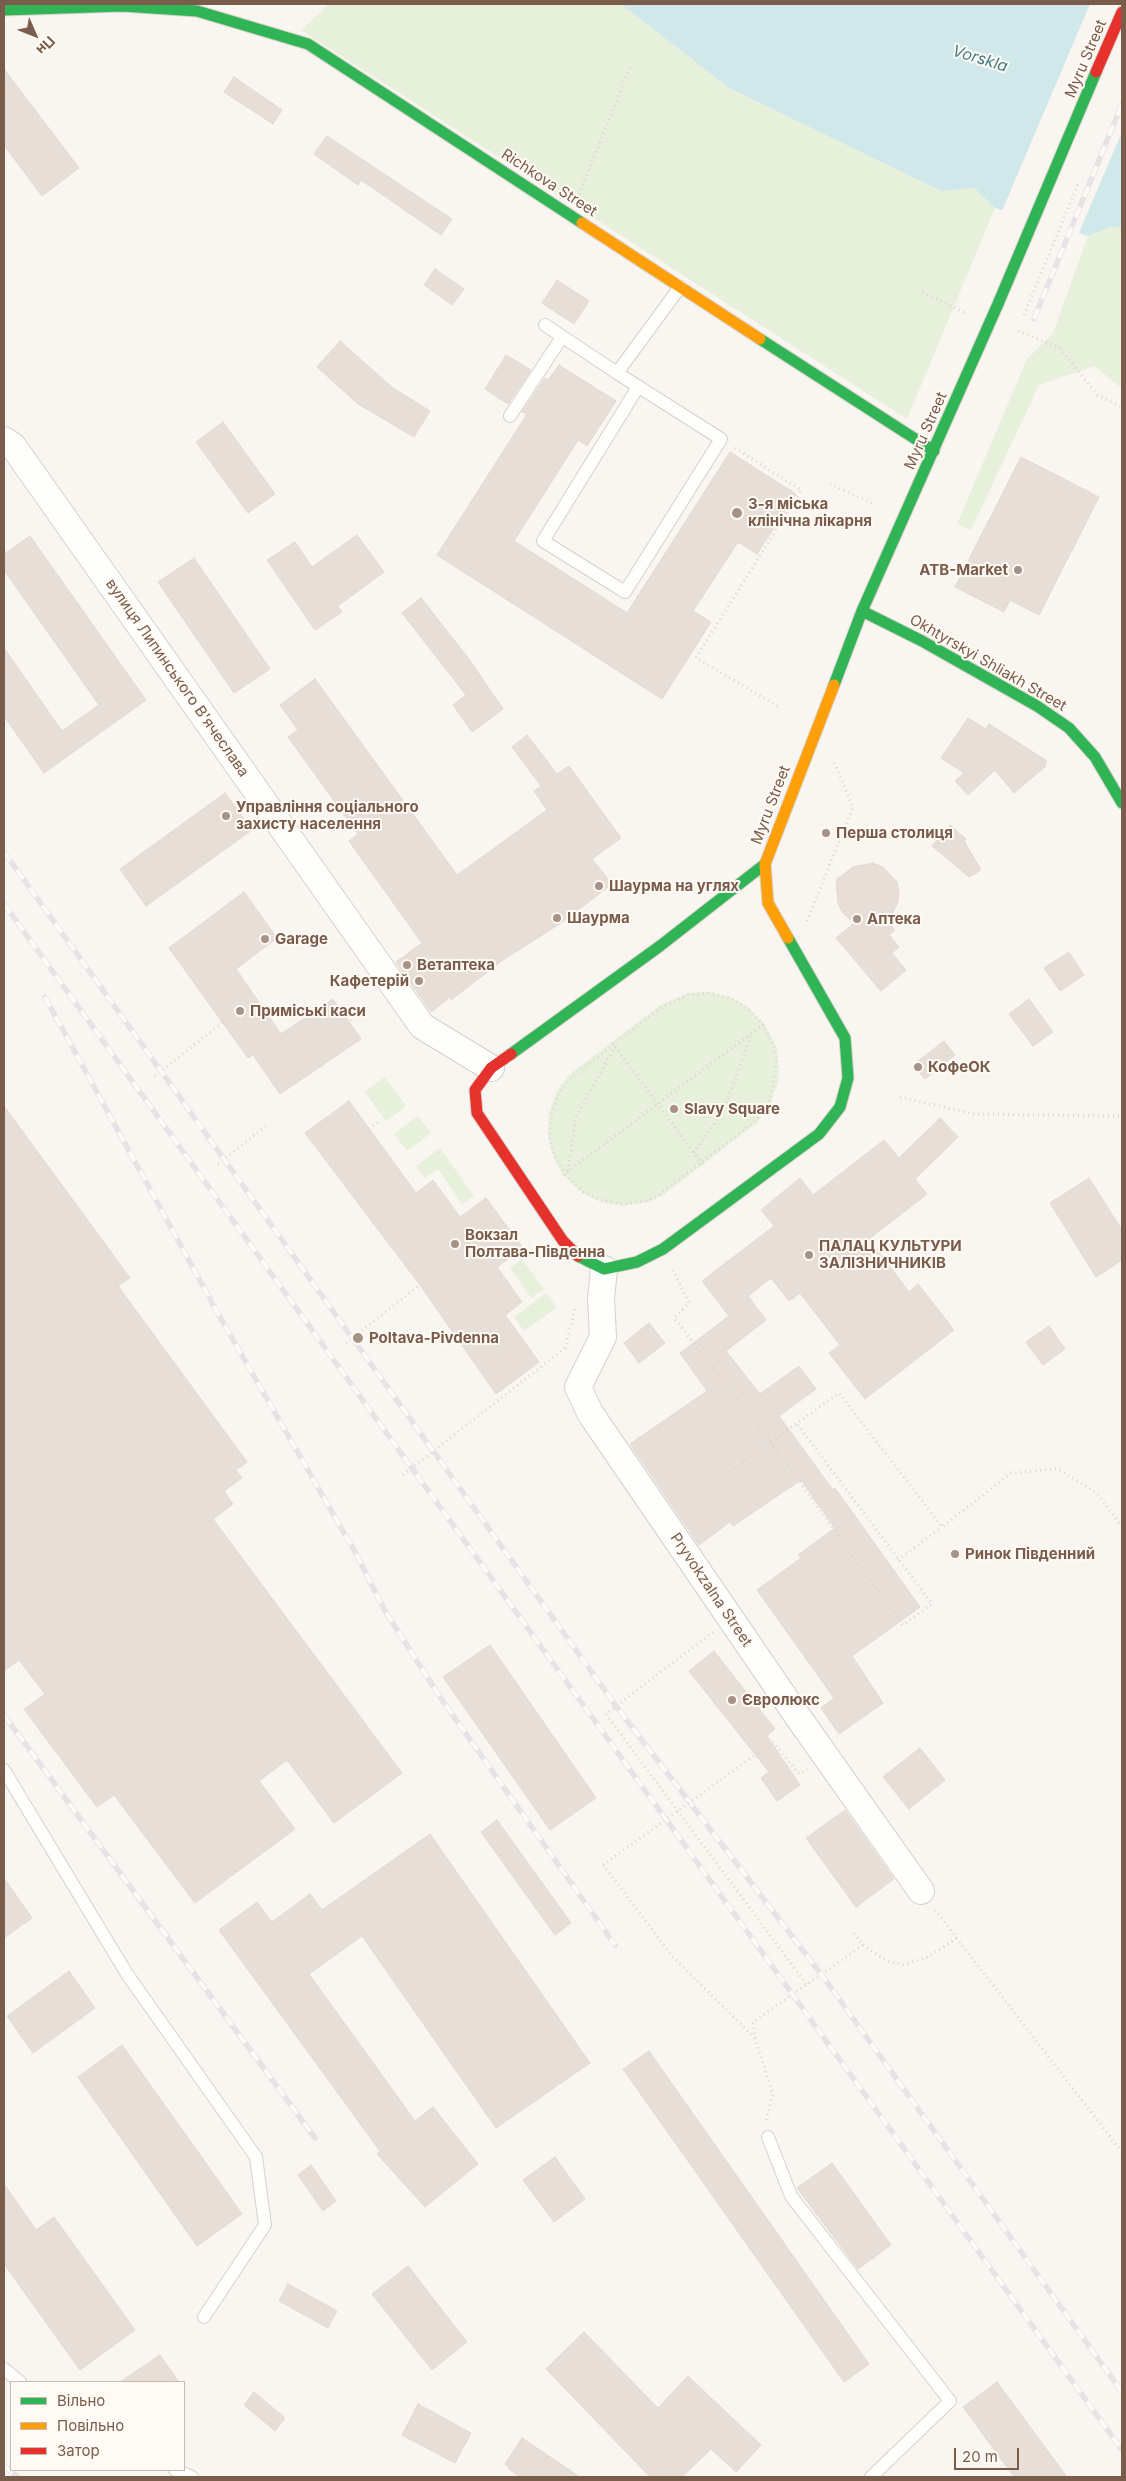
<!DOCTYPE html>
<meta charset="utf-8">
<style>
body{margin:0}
#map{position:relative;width:1126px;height:2481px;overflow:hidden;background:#f9f5f0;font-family:Inter,sans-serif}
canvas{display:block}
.frame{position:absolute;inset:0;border:5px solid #7a5c4d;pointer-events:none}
.legend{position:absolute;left:10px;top:2381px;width:175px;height:90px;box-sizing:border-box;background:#fffaf3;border:1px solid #cabbb1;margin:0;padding:6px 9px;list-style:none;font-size:15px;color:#7a5c4d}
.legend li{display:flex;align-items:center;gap:10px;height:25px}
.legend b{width:25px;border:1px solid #cabbb1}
.north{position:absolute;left:10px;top:10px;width:50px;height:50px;-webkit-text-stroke:4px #fffaf3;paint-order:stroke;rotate:134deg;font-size:14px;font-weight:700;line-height:20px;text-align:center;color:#7a5c4d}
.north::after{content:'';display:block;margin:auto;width:18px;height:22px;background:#7a5c4d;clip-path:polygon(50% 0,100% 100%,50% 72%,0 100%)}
.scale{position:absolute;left:954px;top:2448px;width:65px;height:22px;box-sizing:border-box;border:2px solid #7a5c4d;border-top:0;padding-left:6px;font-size:15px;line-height:18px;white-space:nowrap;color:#7a5c4d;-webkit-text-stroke:4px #fffaf3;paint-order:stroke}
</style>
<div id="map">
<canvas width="1126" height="2481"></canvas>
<div class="frame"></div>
<ul class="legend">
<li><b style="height:6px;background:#30b455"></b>Вільно</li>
<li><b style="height:6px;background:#ff9f0a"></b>Повільно</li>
<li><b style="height:6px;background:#e5322d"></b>Затор</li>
</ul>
<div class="north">Пн</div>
<div class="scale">20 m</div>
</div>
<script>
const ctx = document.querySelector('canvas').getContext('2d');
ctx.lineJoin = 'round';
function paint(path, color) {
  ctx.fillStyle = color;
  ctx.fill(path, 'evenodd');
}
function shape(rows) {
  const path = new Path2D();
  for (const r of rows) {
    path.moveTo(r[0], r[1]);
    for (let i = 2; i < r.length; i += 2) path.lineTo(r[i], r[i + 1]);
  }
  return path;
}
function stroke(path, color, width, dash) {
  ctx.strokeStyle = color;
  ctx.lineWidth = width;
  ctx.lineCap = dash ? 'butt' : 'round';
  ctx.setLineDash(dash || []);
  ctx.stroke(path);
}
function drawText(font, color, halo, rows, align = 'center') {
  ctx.font = font + ' Inter,sans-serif';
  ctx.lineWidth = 4;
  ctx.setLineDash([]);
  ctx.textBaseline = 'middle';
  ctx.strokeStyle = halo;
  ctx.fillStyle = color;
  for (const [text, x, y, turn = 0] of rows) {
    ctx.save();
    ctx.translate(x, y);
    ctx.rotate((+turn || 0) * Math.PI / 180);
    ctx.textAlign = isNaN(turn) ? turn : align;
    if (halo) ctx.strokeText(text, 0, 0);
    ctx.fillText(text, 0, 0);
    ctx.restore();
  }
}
paint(shape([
 [329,4,621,4,729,88,941,191,974,188,995,208,907,419,301,30],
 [1113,226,1122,228,1122,388,1094,366,1039,385,971,530,957,524,1027,359,1053,333,1088,236],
 [708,992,730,997,748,1007,764,1024,776,1046,779,1064,778,1082,771,1102,757,1123,662,1196,648,1202,622,1206,601,1202,581,1192,563,1175,553,1156,548,1135,549,1113,557,1091,569,1075,660,1005,688,993],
 [385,1077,406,1106,386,1121,365,1092],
 [418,1116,431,1133,407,1151,394,1134],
 [440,1148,474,1196,462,1204,438,1169,425,1178,416,1166],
 [522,1259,544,1289,531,1298,510,1268],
 [546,1293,557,1307,524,1331,514,1317]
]), '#e7f0db');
paint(shape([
 [621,4,1122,4,1122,228,1113,226,1088,236,995,208,974,188,941,191,729,88]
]), '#d0e8ea');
paint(shape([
 [1090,4,1122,4,1122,132,1078,235,1001,213]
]), '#f9f5f0');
const building = shape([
 [4,69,79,168,42,196,4,145,4,69],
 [234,77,282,110,273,124,224,92,234,77],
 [327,136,452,219,441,235,361,180,358,185,314,154,327,136],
 [435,269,464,289,452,305,424,285,435,269],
 [557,280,589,301,574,324,542,303,557,280],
 [340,341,393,388,430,411,414,437,358,404,317,367,340,341],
 [506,355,531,370,508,404,485,389,506,355],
 [559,365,616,401,587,446,578,440,514,541,627,613,730,452,796,494,757,554,738,542,693,611,711,622,662,699,437,555,527,414,522,412,545,378,548,380,559,365],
 [223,422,275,494,248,513,196,442,223,422],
 [1021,457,1099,497,1039,615,1010,600,1004,612,955,587,1021,457],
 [357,535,384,572,338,606,342,612,315,630,267,560,295,542,312,567,357,535],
 [30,536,146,700,44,773,4,716,4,648,62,731,99,705,4,570,4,554,30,536],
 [194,558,270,669,234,693,158,582,194,558],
 [421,598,469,659,503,709,472,732,453,705,466,695,402,613,421,598],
 [315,679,457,875,547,810,534,791,541,786,512,747,527,735,557,774,569,766,621,838,592,859,612,884,561,923,503,960,451,1000,450,997,431,1012,396,962,422,943,349,841,358,834,288,737,298,730,280,705,315,679],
 [968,718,986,729,989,724,1047,761,1045,764,1046,766,1014,793,995,770,968,795,955,781,964,773,941,758,968,718],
 [225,793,252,830,146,906,120,869,225,793],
 [950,825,966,839,964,841,981,870,969,877,932,846,950,825],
 [873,863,883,867,897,882,899,892,898,902,888,922,895,930,889,935,899,947,892,953,906,970,881,991,836,938,854,923,842,912,838,903,836,880,853,867,873,863],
 [244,892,277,938,236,969,281,1034,333,999,361,1039,280,1094,253,1055,248,1058,169,948,244,892],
 [1069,952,1084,975,1060,991,1044,968,1069,952],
 [1029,999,1053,1032,1033,1046,1009,1014,1029,999],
 [944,1041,955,1055,925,1079,913,1065,944,1041],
 [349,1101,416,1193,433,1180,460,1217,486,1198,523,1248,497,1267,522,1302,505,1315,539,1362,496,1394,420,1285,305,1133,349,1101],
 [4,1106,130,1278,118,1286,247,1462,236,1470,242,1478,224,1491,233,1504,213,1519,402,1773,334,1823,287,1760,259,1781,295,1829,195,1903,114,1795,97,1807,24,1709,45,1694,19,1660,4,1671,4,1106],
 [940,1118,958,1137,915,1179,927,1194,869,1239,909,1292,918,1284,954,1330,865,1399,829,1353,840,1345,800,1293,789,1301,771,1278,748,1296,766,1320,726,1351,760,1394,799,1366,816,1389,779,1416,833,1490,835,1488,920,1607,852,1656,883,1703,839,1734,821,1708,834,1698,757,1590,801,1558,798,1555,835,1528,801,1480,733,1526,730,1522,699,1545,630,1444,707,1391,680,1353,729,1316,702,1281,774,1226,761,1210,800,1178,813,1195,884,1140,899,1158,940,1118],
 [1089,1178,1122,1230,1122,1260,1096,1277,1050,1203,1089,1178],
 [649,1323,665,1343,639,1363,624,1343,649,1323],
 [1049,1326,1065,1349,1043,1365,1026,1342,1049,1326],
 [490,1645,596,1798,550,1830,443,1677,490,1645],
 [714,1651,775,1729,767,1736,800,1785,777,1801,761,1778,769,1772,689,1671,714,1651],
 [920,1748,945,1780,909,1809,883,1777,920,1748],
 [845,1810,894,1879,856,1907,806,1838,845,1810],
 [497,1820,571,1923,555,1935,481,1832,497,1820],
 [430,1834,590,2063,496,2128,362,1936,309,1974,415,2121,433,2107,478,2164,425,2207,377,2154,380,2151,219,1930,257,1902,272,1922,310,1894,322,1910,430,1834],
 [4,1878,32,1918,4,1938,4,1878],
 [69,1971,95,2008,33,2053,7,2016,69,1971],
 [122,2045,242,2214,197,2246,78,2077,122,2045],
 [649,2051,869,2364,844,2382,623,2069,649,2051],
 [555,2157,585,2199,554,2222,523,2180,555,2157],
 [832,2163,891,2245,858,2269,797,2188,832,2163],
 [311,2165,336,2201,323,2211,298,2175,311,2165],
 [4,2184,36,2230,54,2217,135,2330,80,2370,4,2264,4,2184],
 [408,2266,467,2342,432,2370,372,2294,408,2266],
 [288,2284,337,2311,328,2328,279,2301,288,2284],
 [584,2332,658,2408,688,2376,761,2445,736,2472,711,2449,682,2477,650,2477,546,2369,584,2332],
 [160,2355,179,2382,120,2382,160,2355],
 [997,2382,1067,2477,1014,2477,963,2407,997,2382],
 [254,2392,285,2418,275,2431,244,2405,254,2392],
 [418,2404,471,2433,455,2463,402,2435,418,2404],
 [522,2438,580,2477,520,2477,510,2470,505,2464,522,2438]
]);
paint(building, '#e6ded7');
stroke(building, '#e2d8d2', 1);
const lane = shape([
 [545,325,617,373],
 [638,387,543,541,625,592,721,439,617,373,680,287],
 [510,416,562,337],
 [4,1770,127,1974,256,2157,265,2225,204,2317],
 [768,2137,791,2196,950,2401,871,2477],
 [4,2369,20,2382],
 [175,2470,192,2477]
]);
const street = shape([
 [4,440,13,446,422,1026,491,1068],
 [604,1269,601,1299,603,1337,578,1387,590,1413,798,1717,921,1891]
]);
const fast = shape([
 [4,10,122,6,197,11,308,44,582,223],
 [760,339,934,451],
 [862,611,922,641,1037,706,1069,728,1095,757,1122,803],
 [834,685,862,611,998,304,1096,72],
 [511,1054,660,946,765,864],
 [578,1256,604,1269,637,1262,663,1249,819,1134,840,1107,848,1078,845,1038,788,938]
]);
const slow = shape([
 [582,223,760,339],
 [788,938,768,903,765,864,834,685]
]);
const jam = shape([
 [1096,72,1122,12],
 [511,1054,491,1068,475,1090,477,1113,563,1241,578,1256]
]);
stroke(lane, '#d7d1cb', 14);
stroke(street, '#d7d1cb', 28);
stroke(fast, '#d9d2cb', 13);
stroke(slow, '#d9d2cb', 13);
stroke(jam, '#d9d2cb', 13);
stroke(shape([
 [579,194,630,67],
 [923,292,967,314],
 [1024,315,1078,184],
 [1018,331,1060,348,1097,395,1122,407],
 [735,448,801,490,696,658,781,708],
 [830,484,874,504],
 [807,921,853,807,833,760],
 [708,993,730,998,747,1008,763,1025,774,1046,777,1064,769,1102,755,1121,660,1194,647,1201,623,1204,602,1200,583,1192,565,1174,554,1155,549,1135,552,1114,559,1093,571,1078,662,1007,688,995,708,993],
 [341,1011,344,1010,352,1021],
 [612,1043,703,1165],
 [155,1076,223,1022],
 [900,1097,974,1114,1122,1116],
 [369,1129,380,1121],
 [694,1153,724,1110,751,1035],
 [218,1164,266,1126],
 [568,1171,576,1117,615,1047],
 [563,1175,764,1024],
 [673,1270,689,1303,674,1318,771,1442,839,1393,942,1527,1011,1473,1058,1469,1097,1493,1122,1527],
 [346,1343,420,1285],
 [403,1475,565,1348,576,1306],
 [726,1475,771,1442,903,1625,932,1604,797,1424],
 [898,1560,942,1527],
 [713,1632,606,1714,806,1984],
 [773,1742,799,1774,807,1769],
 [603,1865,672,1956,755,2038],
 [935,1910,1122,2152],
 [863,1945,885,1960,902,1965,928,1957,957,1938],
 [766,2120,773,2094,755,2039,753,2022,863,1945,852,1931]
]), '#dcd5d0', 3, [1, 4]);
stroke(lane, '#fefefd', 12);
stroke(street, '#fefefd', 26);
stroke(fast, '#30b455', 11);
stroke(slow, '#ff9f0a', 11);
stroke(jam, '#e5322d', 11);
const rail = shape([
 [1034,319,1122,104],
 [4,852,616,1706,821,1974,1122,2392],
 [4,904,1122,2450],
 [45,997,216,1310,355,1552,385,1611,440,1697,615,1945],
 [4,1715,315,2138],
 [4,2466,18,2477]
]);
stroke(rail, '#e6e3e7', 5.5);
stroke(rail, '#fffaf3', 4, [11]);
stroke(shape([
 [603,1865,773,1742]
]), '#dcd5d0', 3, [1, 4]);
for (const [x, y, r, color] of [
 [737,513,6,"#a69286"],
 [1018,570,5,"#a69286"],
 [226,816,5,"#a69286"],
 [826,833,5,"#a69286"],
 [599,886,5,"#a69286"],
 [557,918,5,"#a69286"],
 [857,919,5,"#a69286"],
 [265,939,5,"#a69286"],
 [407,965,5,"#a69286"],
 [419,981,5,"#a69286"],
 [240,1011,5,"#a69286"],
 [918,1067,5,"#a69286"],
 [674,1109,5,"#a69286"],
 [455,1244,5,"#a69286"],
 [809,1255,5,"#a69286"],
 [358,1338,6,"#a69286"],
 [955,1554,5,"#a69286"],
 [732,1700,5,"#a69286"]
]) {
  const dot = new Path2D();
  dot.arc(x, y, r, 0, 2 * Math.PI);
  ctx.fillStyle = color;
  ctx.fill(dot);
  stroke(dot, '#fffaf3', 2);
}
drawText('15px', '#7a5c4d', '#fffaf3', [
 ["Myru Street",1086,59,-67],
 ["Richkova Street",549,183,33],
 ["Myru Street",926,431,-66],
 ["Okhtyrskyi Shliakh Street",988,663,30],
 ["вулиця Липинського В'ячеслава",177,678,55],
 ["Myru Street",771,805,-69],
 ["Pryvokzalna Street",711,1590,56]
]);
drawText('bold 15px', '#7a5c4d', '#fffaf3', [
 ["3-я міська",748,504],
 ["клінічна лікарня",748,521],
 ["ATB-Market",1008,570,"right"],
 ["Управління соціального",236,807],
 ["захисту населення",236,824],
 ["Перша столиця",836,833],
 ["Шаурма на углях",609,886],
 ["Шаурма",567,918],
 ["Аптека",867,919],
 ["Garage",275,939],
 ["Ветаптека",417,965],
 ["Кафетерій",409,981,"right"],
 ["Приміські каси",250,1011],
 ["КофеОК",928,1067],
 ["Slavy Square",684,1109],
 ["Вокзал",465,1235],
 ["Полтава-Південна",465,1252],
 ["ПАЛАЦ КУЛЬТУРИ",819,1246],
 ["ЗАЛIЗНИЧНИКIВ",819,1263],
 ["Poltava-Pivdenna",369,1338],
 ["Ринок Південний",965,1554],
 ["Євролюкс",742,1700]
], 'left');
drawText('italic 16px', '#437c86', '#fffaf3', [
 ["Vorskla",980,59,17]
]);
</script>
